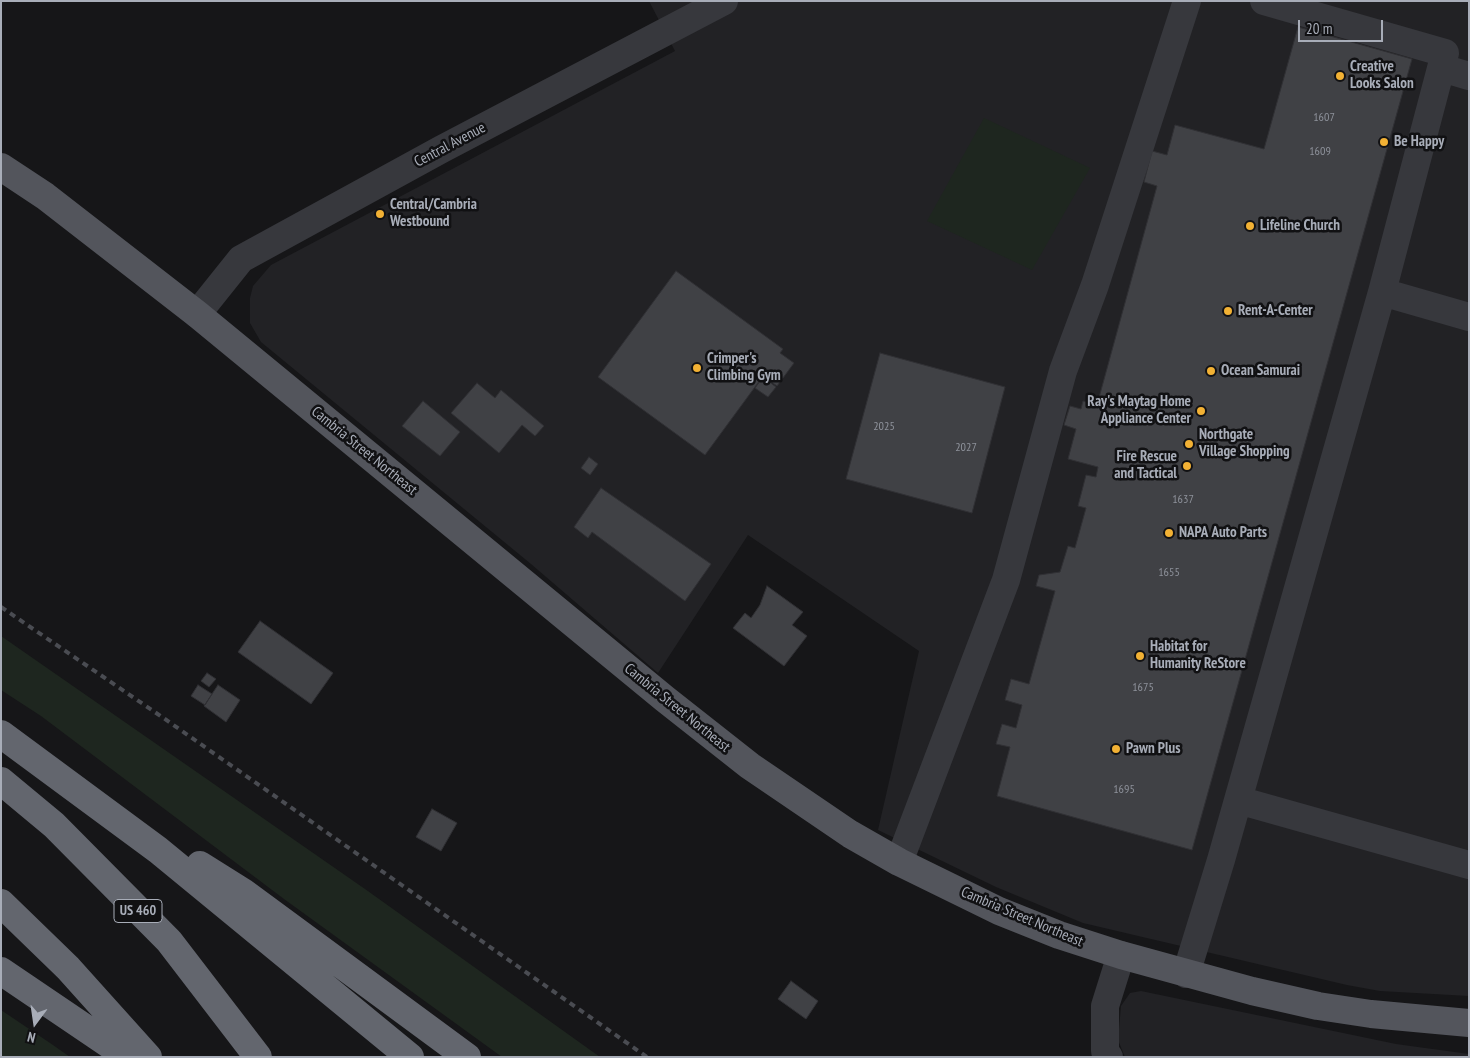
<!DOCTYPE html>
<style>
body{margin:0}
#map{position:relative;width:1470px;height:1058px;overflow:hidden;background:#161618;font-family:"PT Sans Narrow",sans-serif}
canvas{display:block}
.frame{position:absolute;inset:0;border:2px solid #a8adb8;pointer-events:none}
.north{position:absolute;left:10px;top:998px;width:50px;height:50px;-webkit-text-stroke:4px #111113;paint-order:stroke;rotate:194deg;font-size:14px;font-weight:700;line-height:20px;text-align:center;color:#a8adb8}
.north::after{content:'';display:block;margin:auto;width:18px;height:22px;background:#a8adb8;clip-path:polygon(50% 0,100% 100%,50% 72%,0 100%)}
.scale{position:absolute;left:1298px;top:20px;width:85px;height:22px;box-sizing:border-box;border:2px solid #a8adb8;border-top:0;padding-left:6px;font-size:15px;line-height:18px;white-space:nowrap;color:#a8adb8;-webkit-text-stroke:4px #111113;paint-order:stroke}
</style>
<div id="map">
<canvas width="1470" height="1058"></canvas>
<div class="frame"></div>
<div class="north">N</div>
<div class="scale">20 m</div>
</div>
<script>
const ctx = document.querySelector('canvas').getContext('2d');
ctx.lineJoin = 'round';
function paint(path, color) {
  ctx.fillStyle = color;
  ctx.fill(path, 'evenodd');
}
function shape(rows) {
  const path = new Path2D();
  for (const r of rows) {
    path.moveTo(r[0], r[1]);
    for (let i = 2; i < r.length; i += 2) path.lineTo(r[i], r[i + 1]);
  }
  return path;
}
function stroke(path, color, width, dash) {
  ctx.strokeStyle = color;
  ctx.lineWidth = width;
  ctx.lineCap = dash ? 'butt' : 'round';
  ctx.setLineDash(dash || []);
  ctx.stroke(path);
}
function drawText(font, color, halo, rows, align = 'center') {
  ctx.font = font + ' "PT Sans Narrow",sans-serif';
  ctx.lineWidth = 5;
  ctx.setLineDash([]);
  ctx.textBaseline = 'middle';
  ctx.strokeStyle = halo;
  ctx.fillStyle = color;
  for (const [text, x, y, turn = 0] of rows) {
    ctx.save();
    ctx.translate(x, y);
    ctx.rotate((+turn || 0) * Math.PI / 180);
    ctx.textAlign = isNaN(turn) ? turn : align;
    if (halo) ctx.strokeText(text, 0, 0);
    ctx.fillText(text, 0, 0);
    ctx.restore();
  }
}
paint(shape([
 [649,1,1469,1,1469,996,1380,991,1347,985,1083,923,996,887,878,830,919,651,748,535,658,673,531,564,261,342,250,323,250,298,253,286,271,265,675,51],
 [1141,991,1396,1044,1469,1054,1469,1057,1125,1057,1118,1040,1121,1006,1130,993]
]), '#222225');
paint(shape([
 [984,118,1090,168,1032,270,927,221],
 [1,636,365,889,600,1057,502,1057,284,899,41,716,1,690],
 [1,1010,53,1045,70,1057,1,1057]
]), '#1e261f');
const building = shape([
 [1298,27,1412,59,1192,850,997,796,1010,747,996,744,1002,724,1016,728,1022,705,1005,700,1011,679,1029,684,1055,591,1036,586,1039,575,1060,572,1068,546,1075,548,1086,508,1078,506,1086,475,1096,477,1098,467,1068,459,1076,429,1064,425,1070,406,1081,409,1083,401,1097,405,1157,186,1144,182,1152,151,1167,155,1175,125,1264,149,1298,27],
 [676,271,783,349,780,353,794,363,777,386,763,376,705,455,598,377,676,271],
 [880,353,1005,387,972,513,846,479,880,353],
 [763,377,776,387,768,397,755,388,763,377],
 [477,383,495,398,501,390,544,426,535,436,522,425,499,453,451,413,477,383],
 [423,401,460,432,440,456,402,426,423,401],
 [589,457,598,464,590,475,581,468,589,457],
 [601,488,711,564,685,601,592,532,588,538,574,527,601,488],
 [767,586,803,612,792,625,807,636,784,666,733,628,745,613,751,618,760,605,767,586],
 [260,621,333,673,311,704,238,652,260,621],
 [207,673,216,679,209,687,201,681,207,673],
 [198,685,212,694,205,705,191,696,198,685],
 [218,685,240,700,226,722,204,706,218,685],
 [432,809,457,823,441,851,416,837,432,809],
 [791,981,818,1001,806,1019,778,999,791,981]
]);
paint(building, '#404145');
stroke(building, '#303034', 1);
stroke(shape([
 [1264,1,1445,53,1382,292],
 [1442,68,1469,76],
 [197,314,241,259,442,149,724,1],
 [1238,800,1469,865],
 [899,862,1006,580,1063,371,1095,285,1187,1],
 [1186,974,1221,860,1382,292,1469,317],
 [1109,1057,1105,1051,1105,1006,1121,955]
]), '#37383d', 28);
stroke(shape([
 [1,167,45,196,197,314,665,699,750,766,850,834,899,862,999,911,1059,935,1121,955,1252,991,1318,1006,1371,1014,1469,1023]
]), '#53555c', 28);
stroke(shape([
 [1,734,158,850,410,1057],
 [1,781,54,825,169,941,258,1057],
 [200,865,243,892,467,1057],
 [1,903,68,968,148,1057],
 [1,971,128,1057]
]), '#63666e', 28);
stroke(shape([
 [1,607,162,717,647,1057]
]), '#4a4c52', 4, [6, 5]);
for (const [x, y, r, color] of [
 [1340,76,5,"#f2b134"],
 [1384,142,5,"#f2b134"],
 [380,214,5,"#f2b134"],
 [1250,226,5,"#f2b134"],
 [1228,311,5,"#f2b134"],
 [697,368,5,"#f2b134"],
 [1211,371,5,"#f2b134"],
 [1201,411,5,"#f2b134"],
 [1189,444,5,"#f2b134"],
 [1187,466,5,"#f2b134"],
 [1169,533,5,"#f2b134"],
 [1140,656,5,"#f2b134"],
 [1116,749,5,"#f2b134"]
]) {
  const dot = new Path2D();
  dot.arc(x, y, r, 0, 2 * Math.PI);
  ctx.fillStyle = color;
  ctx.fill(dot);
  stroke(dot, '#111113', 2);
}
drawText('12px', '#8e929b', null, [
 ["1607",1324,118],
 ["1609",1320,152],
 ["2025",884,427],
 ["2027",966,448],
 ["1637",1183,500],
 ["1655",1169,573],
 ["1675",1143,688],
 ["1695",1124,790]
]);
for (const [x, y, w] of [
 [138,911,48]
]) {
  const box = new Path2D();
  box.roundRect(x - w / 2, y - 11.5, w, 23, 4);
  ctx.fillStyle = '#111113';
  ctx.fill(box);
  stroke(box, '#a8adb8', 1);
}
drawText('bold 14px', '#a8adb8', null, [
 ["US 460",138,911]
]);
drawText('bold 15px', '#a8adb8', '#111113', [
 ["Creative",1350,67],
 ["Looks Salon",1350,84],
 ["Be Happy",1394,142],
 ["Central/Cambria",390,205],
 ["Westbound",390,222],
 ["Lifeline Church",1260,226],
 ["Rent-A-Center",1238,311],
 ["Crimper's",707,359],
 ["Climbing Gym",707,376],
 ["Ocean Samurai",1221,371],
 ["Ray's Maytag Home",1191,402,"right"],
 ["Appliance Center",1191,419,"right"],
 ["Northgate",1199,435],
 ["Village Shopping",1199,452],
 ["Fire Rescue",1177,457,"right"],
 ["and Tactical",1177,474,"right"],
 ["NAPA Auto Parts",1179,533],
 ["Habitat for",1150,647],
 ["Humanity ReStore",1150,664],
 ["Pawn Plus",1126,749]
], 'left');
drawText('15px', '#a8adb8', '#111113', [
 ["Central Avenue",450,145,-28],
 ["Cambria Street Northeast",364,451,39],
 ["Cambria Street Northeast",677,708,39],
 ["Cambria Street Northeast",1022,917,23]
]);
</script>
